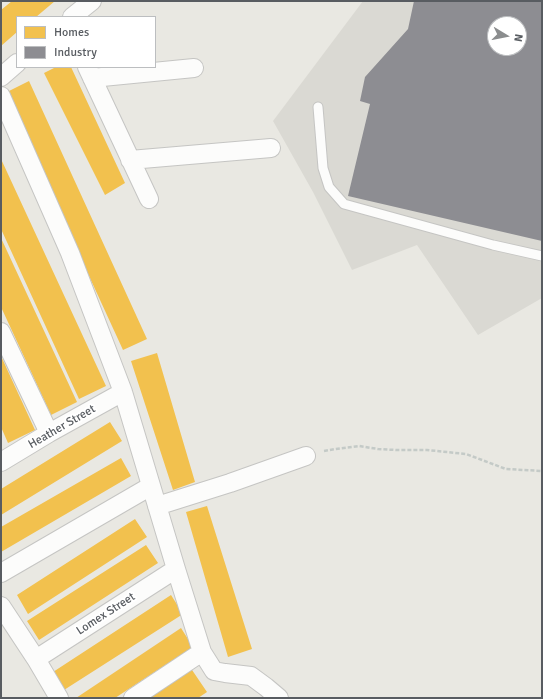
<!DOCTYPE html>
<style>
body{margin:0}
#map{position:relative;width:543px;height:699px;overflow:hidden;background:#e9e8e2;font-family:Signika,sans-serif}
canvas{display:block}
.frame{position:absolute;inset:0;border:2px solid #585c61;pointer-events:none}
.legend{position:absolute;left:16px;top:16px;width:140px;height:52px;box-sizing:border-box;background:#fff;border:1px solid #bcbec0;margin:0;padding:5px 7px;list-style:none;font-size:12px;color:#585c61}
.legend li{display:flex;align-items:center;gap:8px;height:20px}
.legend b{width:20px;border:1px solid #bcbec0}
.north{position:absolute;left:487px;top:16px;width:40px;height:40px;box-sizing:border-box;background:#fff;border:1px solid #bcbec0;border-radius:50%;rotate:100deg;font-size:11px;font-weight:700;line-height:16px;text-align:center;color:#585c61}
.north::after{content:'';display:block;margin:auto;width:14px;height:18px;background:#8b8d8e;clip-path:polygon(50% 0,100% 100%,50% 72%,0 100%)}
</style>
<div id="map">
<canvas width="543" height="699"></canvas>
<div class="frame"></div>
<ul class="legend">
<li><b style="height:11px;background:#f2c14e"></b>Homes</li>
<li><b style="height:11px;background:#8d8d92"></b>Industry</li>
</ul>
<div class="north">N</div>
</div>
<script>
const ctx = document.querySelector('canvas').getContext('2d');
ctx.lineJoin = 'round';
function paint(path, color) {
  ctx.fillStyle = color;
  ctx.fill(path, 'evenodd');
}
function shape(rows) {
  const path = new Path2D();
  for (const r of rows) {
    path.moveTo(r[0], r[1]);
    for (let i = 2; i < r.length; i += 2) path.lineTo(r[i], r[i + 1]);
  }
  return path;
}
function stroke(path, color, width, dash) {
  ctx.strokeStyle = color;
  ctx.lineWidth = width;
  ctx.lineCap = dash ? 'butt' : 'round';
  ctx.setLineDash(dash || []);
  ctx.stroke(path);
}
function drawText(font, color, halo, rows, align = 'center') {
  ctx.font = font + ' Signika,sans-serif';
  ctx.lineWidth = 4;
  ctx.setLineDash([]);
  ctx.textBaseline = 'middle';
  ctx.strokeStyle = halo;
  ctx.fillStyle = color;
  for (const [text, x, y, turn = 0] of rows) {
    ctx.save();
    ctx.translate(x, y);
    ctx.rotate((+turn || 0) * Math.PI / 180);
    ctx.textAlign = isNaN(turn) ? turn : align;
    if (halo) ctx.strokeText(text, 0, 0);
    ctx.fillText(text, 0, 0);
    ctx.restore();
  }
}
paint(shape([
 [363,1,542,1,542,298,478,335,417,245,352,270,313,192,273,121],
 [495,24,519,24,519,48,495,48]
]), '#dad9d3');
paint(shape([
 [12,1,55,1,36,17,17,17,17,32,1,46,1,10],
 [56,67,71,67,125,183,105,195,44,73],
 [29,81,147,339,123,350,5,93],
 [1,159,106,386,79,399,1,229],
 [1,238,77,402,51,415,1,307],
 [157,353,195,482,173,490,131,361],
 [1,356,35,430,8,443,1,427],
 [110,422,122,441,1,515,1,489],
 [121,458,131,476,1,552,1,527],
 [207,506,252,649,228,657,186,512],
 [135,519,147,537,28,614,17,595],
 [146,545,158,563,39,640,27,621],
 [171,595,183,614,64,690,53,672],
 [181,628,193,647,115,698,76,698],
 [190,667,207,692,198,698,144,698]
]), '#f2c14e');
paint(shape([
 [414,1,542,1,542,241,348,196,370,104,360,101,365,77,408,29],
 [495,24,519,24,519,48,495,48]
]), '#8d8d92');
const lane = shape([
 [318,107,323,168,329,187,344,204,493,245,542,256]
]);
const street = shape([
 [72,17,92,1],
 [87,67,149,199],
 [1,77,17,63],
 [92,78,194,68],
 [1,96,70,253,123,392,176,569,202,652,214,671,225,673,251,676,266,687,279,698],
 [130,160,271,148],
 [1,332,49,433],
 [1,462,49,433,123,392],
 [157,506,230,483,306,456],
 [1,573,151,486],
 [1,606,36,659,59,698],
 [36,659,176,569],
 [133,698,202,652]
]);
stroke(lane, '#c5c5c3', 11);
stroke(street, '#c5c5c3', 20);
stroke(shape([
 [324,451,336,449,359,446,378,449,396,450,427,450,466,454,506,469,542,471]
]), '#c4cac7', 2.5, [4, 2]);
stroke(lane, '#fcfcfb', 9);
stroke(street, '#fcfcfb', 18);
drawText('12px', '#585c61', '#fff', [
 ["Heather Street",62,427,-30],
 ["Lomex Street",106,614,-33]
]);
</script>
